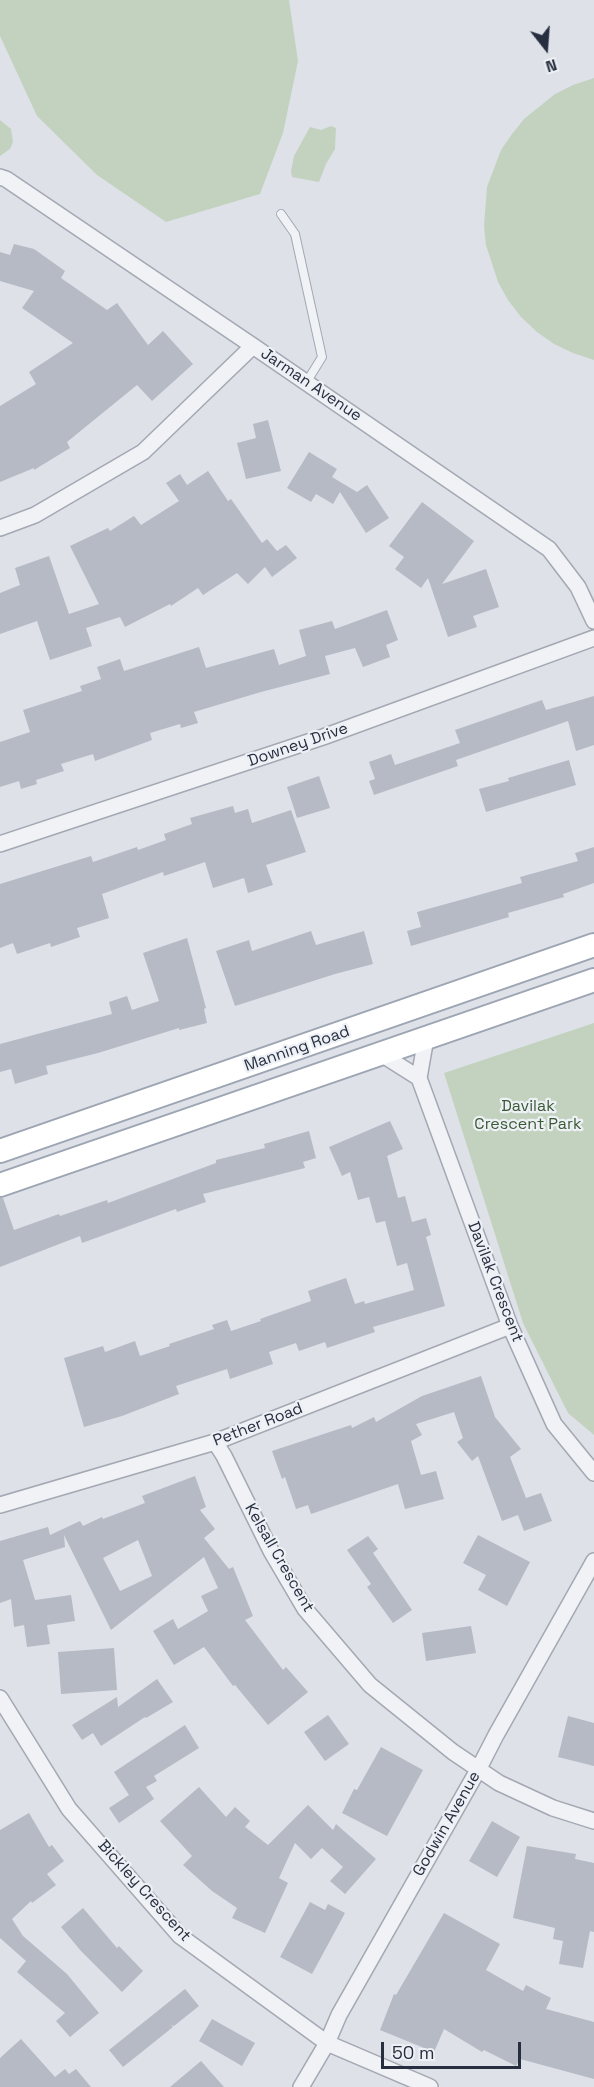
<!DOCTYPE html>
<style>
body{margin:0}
#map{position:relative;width:594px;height:2087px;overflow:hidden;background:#dee1e8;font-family:"Space Grotesk",sans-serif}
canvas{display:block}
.north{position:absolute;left:516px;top:18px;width:60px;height:60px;-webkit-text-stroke:4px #edf0f5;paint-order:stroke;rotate:163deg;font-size:16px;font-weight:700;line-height:24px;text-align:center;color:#272e3f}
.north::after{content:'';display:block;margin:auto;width:21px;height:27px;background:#272e3f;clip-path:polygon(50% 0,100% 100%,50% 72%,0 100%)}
.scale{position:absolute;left:381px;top:2042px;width:140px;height:27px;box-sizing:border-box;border:3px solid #272e3f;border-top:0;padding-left:8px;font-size:18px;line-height:21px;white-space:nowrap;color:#272e3f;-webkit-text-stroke:4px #edf0f5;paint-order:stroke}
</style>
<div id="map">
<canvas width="594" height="2087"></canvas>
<div class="north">N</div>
<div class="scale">50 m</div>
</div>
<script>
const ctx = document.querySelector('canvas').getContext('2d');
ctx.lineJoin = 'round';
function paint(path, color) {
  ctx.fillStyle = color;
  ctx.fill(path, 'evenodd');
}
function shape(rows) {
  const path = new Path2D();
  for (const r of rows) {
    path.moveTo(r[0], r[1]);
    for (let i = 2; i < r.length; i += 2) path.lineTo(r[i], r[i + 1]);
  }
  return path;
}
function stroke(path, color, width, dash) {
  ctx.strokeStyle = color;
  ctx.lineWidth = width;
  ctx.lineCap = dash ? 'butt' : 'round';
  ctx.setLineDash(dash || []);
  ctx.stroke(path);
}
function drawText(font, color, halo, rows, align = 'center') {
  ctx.font = font + ' "Space Grotesk",sans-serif';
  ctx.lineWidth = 4.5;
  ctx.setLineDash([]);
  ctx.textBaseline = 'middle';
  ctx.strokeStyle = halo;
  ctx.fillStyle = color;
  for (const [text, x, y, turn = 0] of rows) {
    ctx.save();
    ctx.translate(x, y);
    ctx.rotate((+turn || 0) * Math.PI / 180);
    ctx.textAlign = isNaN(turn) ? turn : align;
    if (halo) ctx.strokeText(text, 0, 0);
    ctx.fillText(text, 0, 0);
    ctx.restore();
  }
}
paint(shape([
 [0,0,289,0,298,61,283,133,260,194,166,222,97,175,37,116,0,36],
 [594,78,594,360,573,353,554,344,537,332,521,317,508,300,498,282,486,245,484,226,487,187,501,150,512,134,524,119,555,94,573,85],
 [0,120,11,129,13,142,10,149,0,156],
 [331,126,336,128,335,149,326,164,319,182,292,177,291,171,294,156,310,127,321,130],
 [594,1023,594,1435,568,1413,523,1323,444,1073]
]), '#c3d2bf');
paint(shape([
 [14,244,34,249,65,271,61,278,107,310,117,303,148,345,163,331,193,364,152,401,137,385,67,442,70,448,34,470,34,468,0,482,0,406,36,384,29,372,73,343,22,308,34,291,0,281,0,252,10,255],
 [268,420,281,471,246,479,237,443,256,438,253,424],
 [309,452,337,469,332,477,357,492,367,485,389,518,366,533,340,492,333,504,316,494,311,502,287,488],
 [208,471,228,501,231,499,262,543,267,539,277,551,286,545,297,558,272,577,265,567,248,584,237,573,203,595,198,588,171,606,170,604,125,627,120,617,86,628,92,646,50,660,37,621,0,634,0,593,20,585,15,568,49,556,69,614,99,604,70,546,108,528,110,531,134,516,141,525,179,501,166,483,180,474,187,485],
 [422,502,474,541,442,584,486,569,499,607,473,616,477,627,448,637,428,578,421,588,395,569,404,557,389,546],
 [387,610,398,640,386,645,390,657,363,667,355,648,325,656,330,674,261,692,194,712,198,723,181,728,180,724,150,733,152,740,95,761,93,754,61,764,64,771,36,780,37,784,21,789,19,781,0,787,0,742,30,732,23,710,82,691,80,686,101,679,97,667,120,659,124,671,199,647,206,668,274,649,279,665,306,656,299,630,332,621,335,629],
 [594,696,594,745,576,751,568,721,456,760,458,766,374,795,369,781,375,779,369,762,391,754,395,765,460,743,455,730,542,700,546,710],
 [569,760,576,785,486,812,479,789,509,781,508,778],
 [319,776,330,808,297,818,287,787],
 [233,806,235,813,248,809,252,823,291,810,306,852,266,865,273,885,248,893,244,878,213,888,205,862,164,876,163,872,102,894,109,918,77,928,80,937,51,947,50,943,17,954,13,943,0,948,0,884,91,856,93,862,137,847,138,850,166,840,164,834,192,824,190,818],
 [594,847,594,883,563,894,564,897,508,913,509,917,411,946,407,931,421,927,417,912,522,883,520,877,578,861,575,853],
 [311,931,316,945,364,931,373,964,335,974,235,1006,216,951,249,940,252,951],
 [187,938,206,1008,204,1009,207,1023,179,1030,179,1028,98,1053,46,1066,48,1074,15,1084,11,1069,0,1072,0,1044,112,1014,109,1002,127,996,132,1010,159,1001,143,953],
 [390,1121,403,1149,387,1156,398,1198,405,1196,412,1222,426,1218,431,1235,426,1237,445,1306,373,1327,375,1332,327,1348,325,1342,299,1351,296,1343,269,1352,273,1364,230,1379,227,1369,176,1386,179,1394,122,1416,84,1427,64,1358,103,1346,105,1352,135,1341,140,1356,170,1346,169,1344,214,1329,212,1325,227,1320,231,1331,261,1321,260,1319,311,1301,308,1291,346,1278,355,1304,364,1301,365,1304,414,1290,407,1263,397,1266,385,1221,376,1223,369,1197,358,1200,350,1172,342,1176,329,1147],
 [309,1131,316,1158,303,1162,305,1168,203,1194,206,1202,177,1212,176,1209,82,1243,80,1236,0,1267,0,1198,3,1198,14,1230,59,1214,60,1216,107,1200,108,1203,216,1163,216,1160,265,1148,264,1144],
 [481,1376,495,1417,521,1449,510,1457,526,1498,541,1493,552,1521,524,1531,518,1515,502,1521,478,1456,472,1461,457,1442,463,1438,454,1412,416,1424,422,1435,411,1441,421,1475,436,1471,444,1499,405,1509,398,1484,311,1514,308,1505,296,1509,285,1477,282,1479,272,1451,351,1425,352,1428,374,1417,376,1422,422,1396],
 [195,1476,206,1507,200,1510,215,1529,204,1538,229,1569,233,1567,253,1616,245,1620,283,1670,286,1667,308,1692,268,1725,235,1685,233,1686,204,1647,174,1665,153,1631,173,1619,178,1629,208,1611,201,1596,218,1588,204,1557,111,1630,64,1535,65,1547,23,1560,35,1600,71,1595,75,1621,47,1625,50,1644,27,1647,24,1625,14,1627,11,1599,0,1603,0,1541,48,1527,50,1535,80,1521,83,1526,102,1517,103,1519,145,1503,142,1496],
 [138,1540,152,1576,120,1591,103,1558],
 [478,1535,530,1562,507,1606,478,1590,486,1575,463,1563],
 [368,1536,378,1549,373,1553,412,1610,393,1623,367,1587,371,1584,347,1550],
 [471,1626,476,1653,426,1661,422,1633],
 [114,1648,117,1690,61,1694,58,1652],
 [157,1679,173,1702,146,1718,145,1717,101,1746,93,1733,82,1740,72,1725,117,1697,118,1707],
 [328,1715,349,1744,325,1761,304,1732],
 [568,1716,594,1723,594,1766,558,1757],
 [185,1725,199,1748,154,1776,157,1781,146,1787,154,1799,119,1823,109,1808,129,1795,114,1772],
 [381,1747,423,1770,387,1836,342,1813,354,1789,357,1790],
 [199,1787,226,1817,235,1807,250,1821,245,1827,268,1845,308,1805,333,1830,336,1824,376,1859,345,1894,330,1881,343,1867,322,1848,311,1859,295,1843,279,1878,288,1883,265,1933,232,1918,237,1908,212,1891,183,1865,192,1856,160,1821],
 [29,1813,49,1847,52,1845,64,1861,47,1874,56,1885,32,1903,31,1901,12,1919,23,1936,67,1974,99,2013,70,2037,56,2021,65,2013,17,1972,26,1961,0,1938,0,1830],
 [492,1821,520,1837,497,1877,469,1861],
 [527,1846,576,1854,575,1859,594,1863,594,1932,590,1931,583,1968,559,1964,563,1941,553,1939,555,1928,513,1918],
 [310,1902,325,1910,328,1904,345,1913,312,1974,280,1957],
 [83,1908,117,1948,119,1946,143,1971,122,1992,81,1951,61,1927],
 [444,1913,500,1944,486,1970,523,1991,526,1985,551,1998,546,2009,594,2022,594,2079,520,2059,516,2066,484,2050,482,2052,444,2029,434,2052,380,2030,394,1994,396,1995],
 [185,1989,199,2006,174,2026,171,2025,173,2027,123,2067,109,2050],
 [212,2019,255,2043,242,2066,199,2041],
 [21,2039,55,2077,65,2069,69,2074,76,2069,91,2087,0,2087,0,2058],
 [201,2061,224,2087,170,2087]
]), '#b5bac4');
const lane = shape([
 [281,214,295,234,322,357,306,383]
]);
const street = shape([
 [0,177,6,179,253,346,549,549,578,587,594,621],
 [0,528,35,515,143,452,253,346],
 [0,844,323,737,594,638],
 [426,1038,419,1078,510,1326,554,1424,594,1473],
 [381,1054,419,1078],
 [215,1442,224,1456,271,1551,305,1609,370,1685,453,1752,499,1783,553,1808,594,1821],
 [0,1505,215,1442,510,1326],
 [0,1698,69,1809,180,1936,327,2043,430,2087],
 [301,2087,327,2043,339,2015,478,1770,496,1735,594,1561]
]);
const primary = shape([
 [0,1151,594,945],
 [0,1185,594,980]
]);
stroke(lane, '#a3a8b2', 10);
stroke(street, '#a3a8b2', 18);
stroke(primary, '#9da5b3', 26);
stroke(lane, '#f0f2f6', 8);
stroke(street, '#f0f2f6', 15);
stroke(primary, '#fff', 22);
drawText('16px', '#272e3f', '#edf0f5', [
 ["Jarman Avenue",311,385,34],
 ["Downey Drive",298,745,-19],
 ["Manning Road",297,1049,-19],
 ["Davilak Crescent",495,1282,69],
 ["Pether Road",258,1425,-21],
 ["Kelsall Crescent",279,1558,60],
 ["Godwin Avenue",447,1824,-60],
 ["Bickley Crescent",144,1891,48]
]);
drawText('16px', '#3a5a34', '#edf0f5', [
 ["Davilak",528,1107],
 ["Crescent Park",528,1125]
]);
</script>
